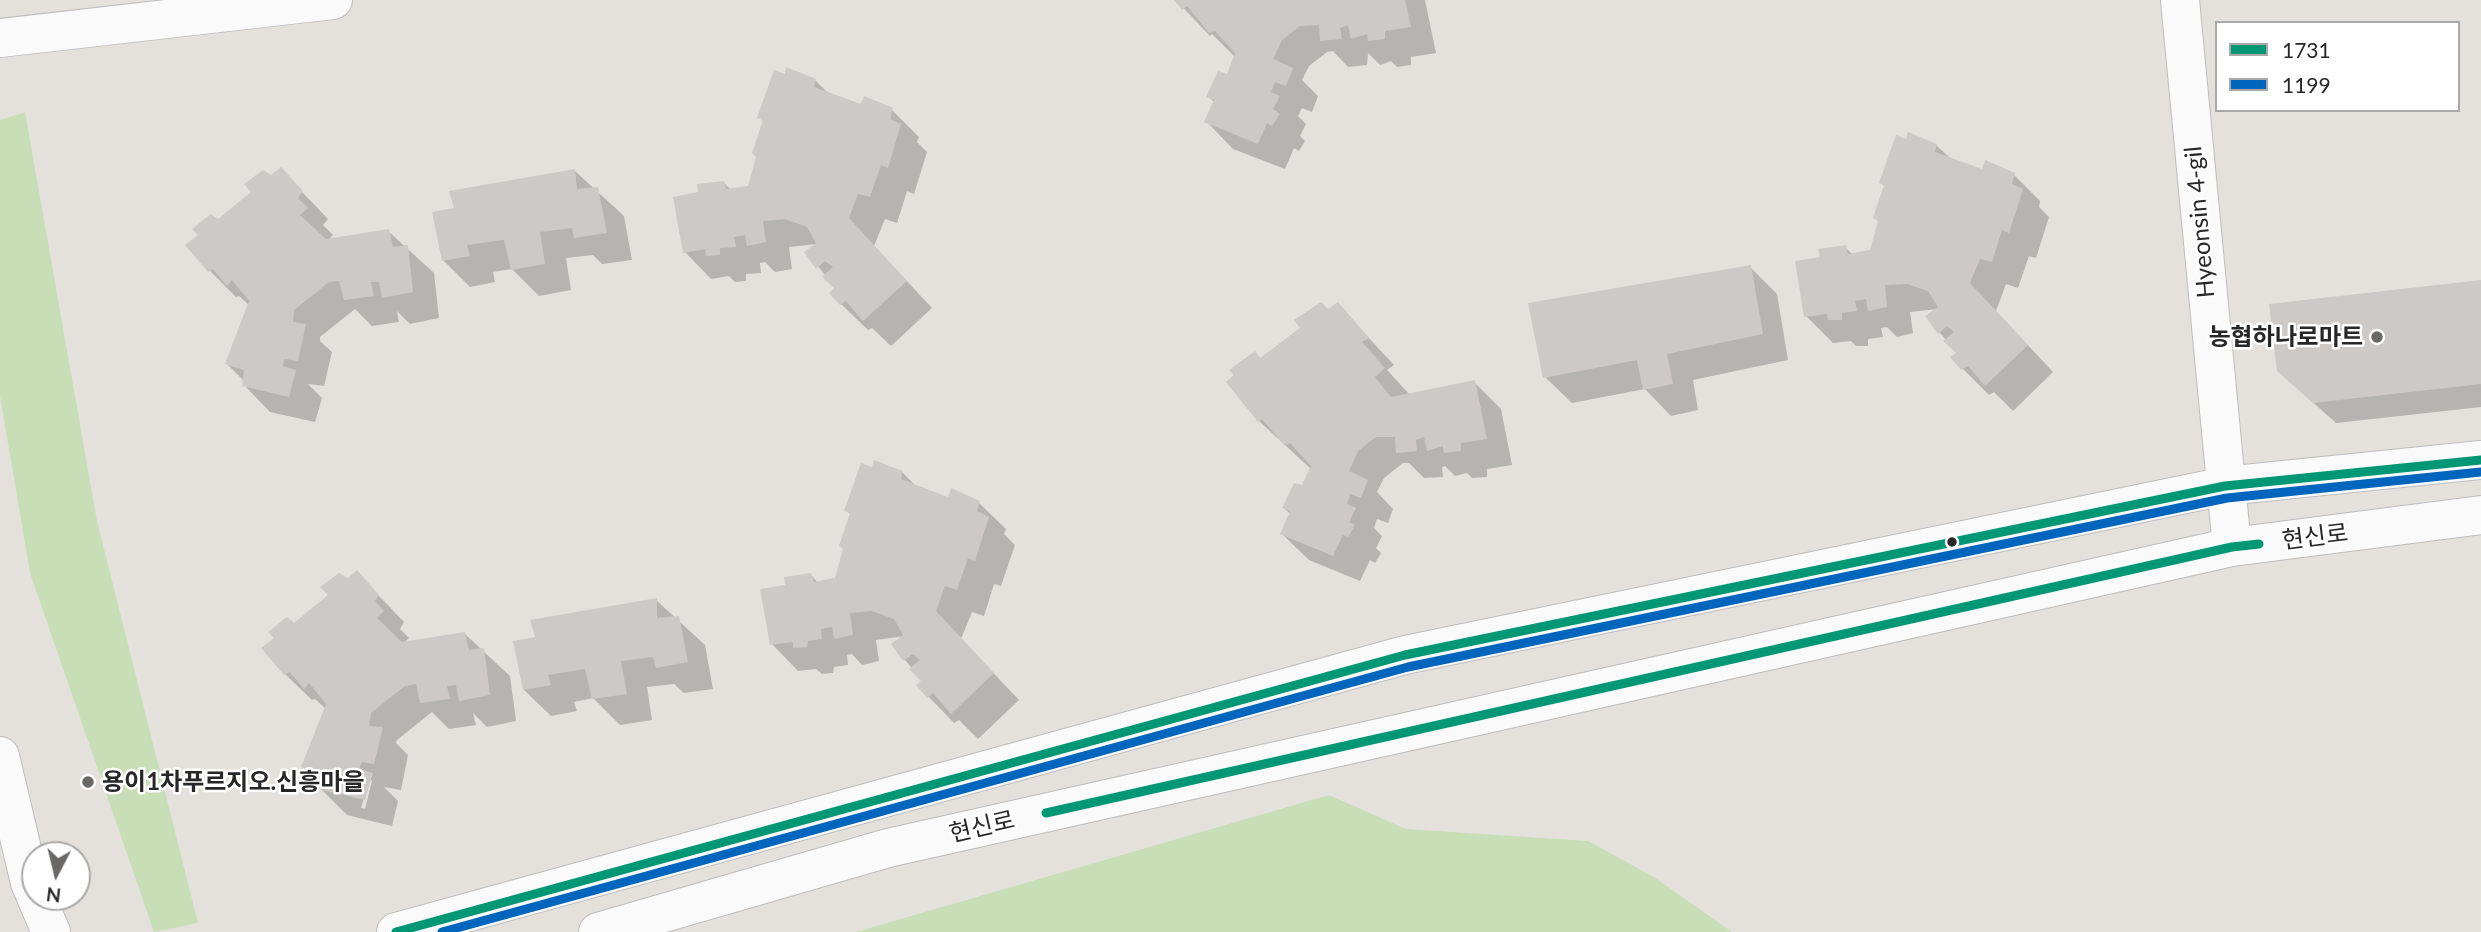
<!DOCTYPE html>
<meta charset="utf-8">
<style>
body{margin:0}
#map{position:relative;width:2481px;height:932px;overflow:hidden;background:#e4e1dc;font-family:Lato,sans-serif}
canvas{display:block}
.legend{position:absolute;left:2215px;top:21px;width:245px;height:91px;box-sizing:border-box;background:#fff;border:2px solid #a9a9a9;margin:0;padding:9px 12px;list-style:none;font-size:21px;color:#272727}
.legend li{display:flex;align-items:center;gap:14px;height:35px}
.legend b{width:35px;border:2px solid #a9a9a9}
.north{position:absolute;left:21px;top:841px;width:70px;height:70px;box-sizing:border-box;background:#fff;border:2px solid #a9a9a9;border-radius:50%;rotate:187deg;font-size:19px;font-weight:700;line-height:28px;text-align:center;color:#272727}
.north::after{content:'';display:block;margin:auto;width:24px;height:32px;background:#696866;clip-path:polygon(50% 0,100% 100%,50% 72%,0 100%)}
</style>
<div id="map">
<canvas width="2481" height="932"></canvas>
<ul class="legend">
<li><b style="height:9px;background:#009775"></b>1731</li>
<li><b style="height:9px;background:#0065bd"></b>1199</li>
</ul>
<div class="north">N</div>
</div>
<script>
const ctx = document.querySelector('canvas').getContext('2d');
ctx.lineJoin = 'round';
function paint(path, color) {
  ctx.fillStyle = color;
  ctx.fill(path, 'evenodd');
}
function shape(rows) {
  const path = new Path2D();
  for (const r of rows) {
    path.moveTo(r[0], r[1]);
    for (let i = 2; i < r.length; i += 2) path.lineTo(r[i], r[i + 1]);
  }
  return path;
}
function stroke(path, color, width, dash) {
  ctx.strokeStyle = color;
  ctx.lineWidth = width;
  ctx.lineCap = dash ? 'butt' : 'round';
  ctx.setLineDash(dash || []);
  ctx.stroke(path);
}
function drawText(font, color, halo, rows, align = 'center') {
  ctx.font = font + ' Lato,"Noto Sans KR",sans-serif';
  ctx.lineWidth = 5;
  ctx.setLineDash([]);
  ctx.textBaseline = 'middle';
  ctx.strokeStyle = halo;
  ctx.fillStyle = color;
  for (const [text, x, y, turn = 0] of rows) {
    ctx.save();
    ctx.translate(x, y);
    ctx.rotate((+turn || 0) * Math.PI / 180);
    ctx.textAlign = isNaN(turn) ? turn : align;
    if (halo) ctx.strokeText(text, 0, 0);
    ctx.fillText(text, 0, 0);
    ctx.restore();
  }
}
paint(shape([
 [25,112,97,521,198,923,154,932,30,573,0,396,0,120],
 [1329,795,1406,829,1588,841,1654,877,1732,932,856,932]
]), '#c7deb7');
paint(shape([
 [1176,0,1425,0,1436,53,1411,57,1411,65,1397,67,1391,61,1380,65,1368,53,1367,65,1348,67,1333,51,1327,52,1309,66,1302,80,1318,96,1312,112,1302,108,1298,116,1306,124,1300,136,1305,141,1299,151,1294,148,1285,169,1233,149,1207,122,1215,103,1208,96,1228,76,1235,57,1212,34,1210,36],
 [815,80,830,95,862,107,892,110,919,137,917,142,927,152,914,194,907,191,897,223,885,219,874,246,932,308,891,346,872,328,868,330,841,304,836,288,806,252,817,244,789,247,792,269,775,272,765,262,760,263,761,273,746,274,746,281,735,282,729,276,711,279,685,252,700,194,724,183,731,190,750,187,764,122,760,118],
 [1936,145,1951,159,1983,171,2014,175,2040,201,2039,207,2049,217,2036,258,2029,256,2018,288,2006,284,1996,311,2053,372,2013,411,1994,392,1989,395,1962,368,1958,353,1939,332,1938,309,1910,312,1913,333,1897,337,1887,327,1881,328,1883,337,1868,339,1868,346,1856,346,1851,341,1833,343,1806,316,1822,259,1845,247,1853,255,1871,252,1880,222,1885,187,1881,183],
 [281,170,328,219,323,225,333,235,327,241,388,231,434,273,439,318,410,324,397,311,399,322,372,326,355,309,320,337,320,341,332,352,324,386,308,384,322,398,315,422,270,412,244,385,244,381,227,364,249,305,239,296,236,297,209,270,218,222],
 [575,171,624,216,632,260,602,264,593,255,566,258,571,290,539,296,512,269,493,272,495,282,470,287,443,260,456,209],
 [1750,267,1777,294,1788,360,1693,380,1698,410,1671,416,1645,389,1572,403,1545,377],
 [2481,282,2481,407,2336,423,2300,391],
 [1338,305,1394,365,1387,370,1410,395,1474,382,1501,409,1512,465,1487,469,1487,477,1472,478,1467,473,1455,476,1445,466,1442,467,1443,477,1424,478,1409,463,1403,463,1384,478,1377,492,1393,509,1388,523,1377,519,1374,528,1382,536,1376,548,1381,553,1375,563,1370,560,1360,581,1309,560,1282,534,1290,514,1284,508,1303,487,1311,469,1259,421,1261,360],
 [902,472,917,487,949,499,979,503,1006,529,1004,534,1015,545,1001,586,994,584,984,616,972,612,961,639,1019,700,978,739,959,720,954,723,928,696,923,681,905,660,905,636,876,640,879,661,862,665,852,654,847,655,848,665,834,667,833,673,822,674,816,669,798,671,772,644,787,586,811,575,818,583,837,580,851,515,847,511],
 [357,573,404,622,400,629,409,638,403,644,465,634,510,676,516,721,487,727,473,713,476,725,449,729,432,712,397,740,396,743,408,755,401,790,384,787,398,801,392,826,347,815,320,788,320,784,303,767,326,709,315,699,312,700,285,674,294,625],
 [370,778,372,781,365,809,361,808],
 [656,600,705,645,713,689,684,693,674,684,647,687,652,720,620,725,593,698,574,702,577,711,551,716,524,690,537,639]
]), '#0003');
paint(shape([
 [1174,0,1405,0,1411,27,1385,31,1385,39,1368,41,1367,34,1351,39,1348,25,1340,28,1342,39,1320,41,1319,25,1300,26,1282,40,1273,59,1293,68,1286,86,1275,82,1271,92,1280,96,1273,109,1280,114,1272,126,1267,123,1258,144,1204,122,1214,100,1206,97,1218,71,1227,74,1235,53,1215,31,1209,33,1187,6,1182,10],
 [786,67,816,79,814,87,861,104,864,96,893,108,890,119,901,124,888,168,881,165,870,197,858,194,849,218,907,281,863,321,846,301,840,305,829,293,834,288,822,277,833,267,825,261,816,269,804,252,816,243,807,227,785,219,763,221,766,242,747,246,745,235,734,237,736,247,720,248,720,255,706,256,705,249,683,253,673,197,698,192,697,184,724,181,726,189,748,186,756,157,752,153,763,120,757,118,774,70,785,74],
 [1908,132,1937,144,1935,152,1982,169,1985,160,2015,173,2012,184,2023,189,2009,233,2002,230,1992,262,1980,259,1970,283,2028,345,1985,386,1968,366,1961,370,1950,357,1956,353,1943,341,1954,332,1947,326,1938,334,1925,316,1938,307,1928,291,1907,284,1885,285,1887,307,1868,311,1866,299,1855,301,1857,311,1842,313,1842,320,1828,320,1827,314,1804,317,1795,261,1820,257,1818,249,1846,245,1848,254,1870,250,1878,221,1873,218,1884,185,1879,183,1896,135,1906,139],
 [281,167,303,191,298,198,308,208,300,215,326,239,389,229,393,247,408,245,413,292,382,298,379,282,371,282,374,296,344,300,339,281,329,282,294,310,293,322,306,324,298,361,285,359,282,366,296,370,289,397,242,386,244,370,225,364,249,301,232,280,227,286,213,269,208,272,185,245,198,235,192,229,211,214,218,219,251,192,244,184,263,170,271,175],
 [575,169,577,189,598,187,607,233,574,238,572,228,540,232,545,264,511,270,504,240,467,245,470,256,442,261,432,212,454,208,449,191],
 [1751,265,1763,334,1667,354,1673,384,1643,390,1637,360,1543,378,1528,303],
 [2481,280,2481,384,2313,403,2277,371,2269,304],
 [1321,302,1328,309,1338,302,1369,338,1362,342,1385,368,1375,377,1391,397,1475,380,1487,439,1461,443,1461,451,1444,453,1443,446,1427,451,1424,437,1416,440,1417,451,1396,453,1395,437,1376,437,1358,451,1349,471,1368,480,1361,498,1350,494,1347,504,1356,508,1349,522,1355,525,1348,537,1343,535,1333,556,1280,534,1290,511,1282,508,1294,483,1302,485,1311,466,1290,443,1284,445,1262,419,1258,422,1226,382,1234,375,1229,370,1255,351,1260,358,1300,328,1294,320],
 [874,460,903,471,901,479,948,497,951,488,980,501,977,511,989,517,975,561,968,558,957,590,945,586,936,611,994,673,951,714,933,693,927,698,916,685,921,681,909,669,920,660,913,654,903,661,891,644,903,635,894,619,872,611,850,613,853,635,834,639,832,627,821,629,822,639,808,641,807,647,793,648,793,642,770,645,760,589,785,585,784,577,811,573,814,582,835,578,843,549,839,546,850,513,844,511,861,463,872,467],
 [357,570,379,595,375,601,384,611,377,618,402,642,465,632,469,650,484,648,490,695,459,701,456,685,447,686,450,699,420,703,416,684,405,686,371,713,369,726,383,727,374,764,362,762,359,769,373,773,365,800,318,789,320,774,301,767,326,704,309,683,304,689,290,672,284,675,261,648,274,638,268,632,287,617,294,623,328,595,320,587,339,573,348,578],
 [657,598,657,618,679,616,688,662,656,668,653,657,621,661,627,694,592,699,585,669,548,675,551,685,523,690,513,641,535,637,530,620]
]), '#ccc9c6');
const tertiary = shape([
 [2180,0,2232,547],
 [0,38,333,0],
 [0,756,30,883,35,894],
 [36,897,51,932],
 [396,932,1405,655,2225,486,2481,460],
 [598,932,888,848,2232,547,2481,515]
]);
stroke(tertiary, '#bebdbd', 40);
stroke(tertiary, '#fbfafa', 38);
stroke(shape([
 [1046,813,2232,547,2259,544],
 [396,932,1405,655,2225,486,2481,460]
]), '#009775', 9);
stroke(shape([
 [442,932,1408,667,2227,498,2481,472]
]), '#0065bd', 9);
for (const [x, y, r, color] of [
 [2377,337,7,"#696866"],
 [1952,542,6,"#272727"],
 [88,782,7,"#696866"]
]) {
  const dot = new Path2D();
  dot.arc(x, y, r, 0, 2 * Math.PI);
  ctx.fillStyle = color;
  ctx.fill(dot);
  stroke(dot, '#fff', 2.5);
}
drawText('24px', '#272727', '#fff', [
 ["Hyeonsin 4-gil",2200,222,-95],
 ["현신로",2315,537,-7],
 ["현신로",982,827,-13]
]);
drawText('bold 24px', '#272727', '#fff', [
 ["농협하나로마트",2363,337],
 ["용이1차푸르지오.신흥마을",102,782,"left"]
], 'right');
</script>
